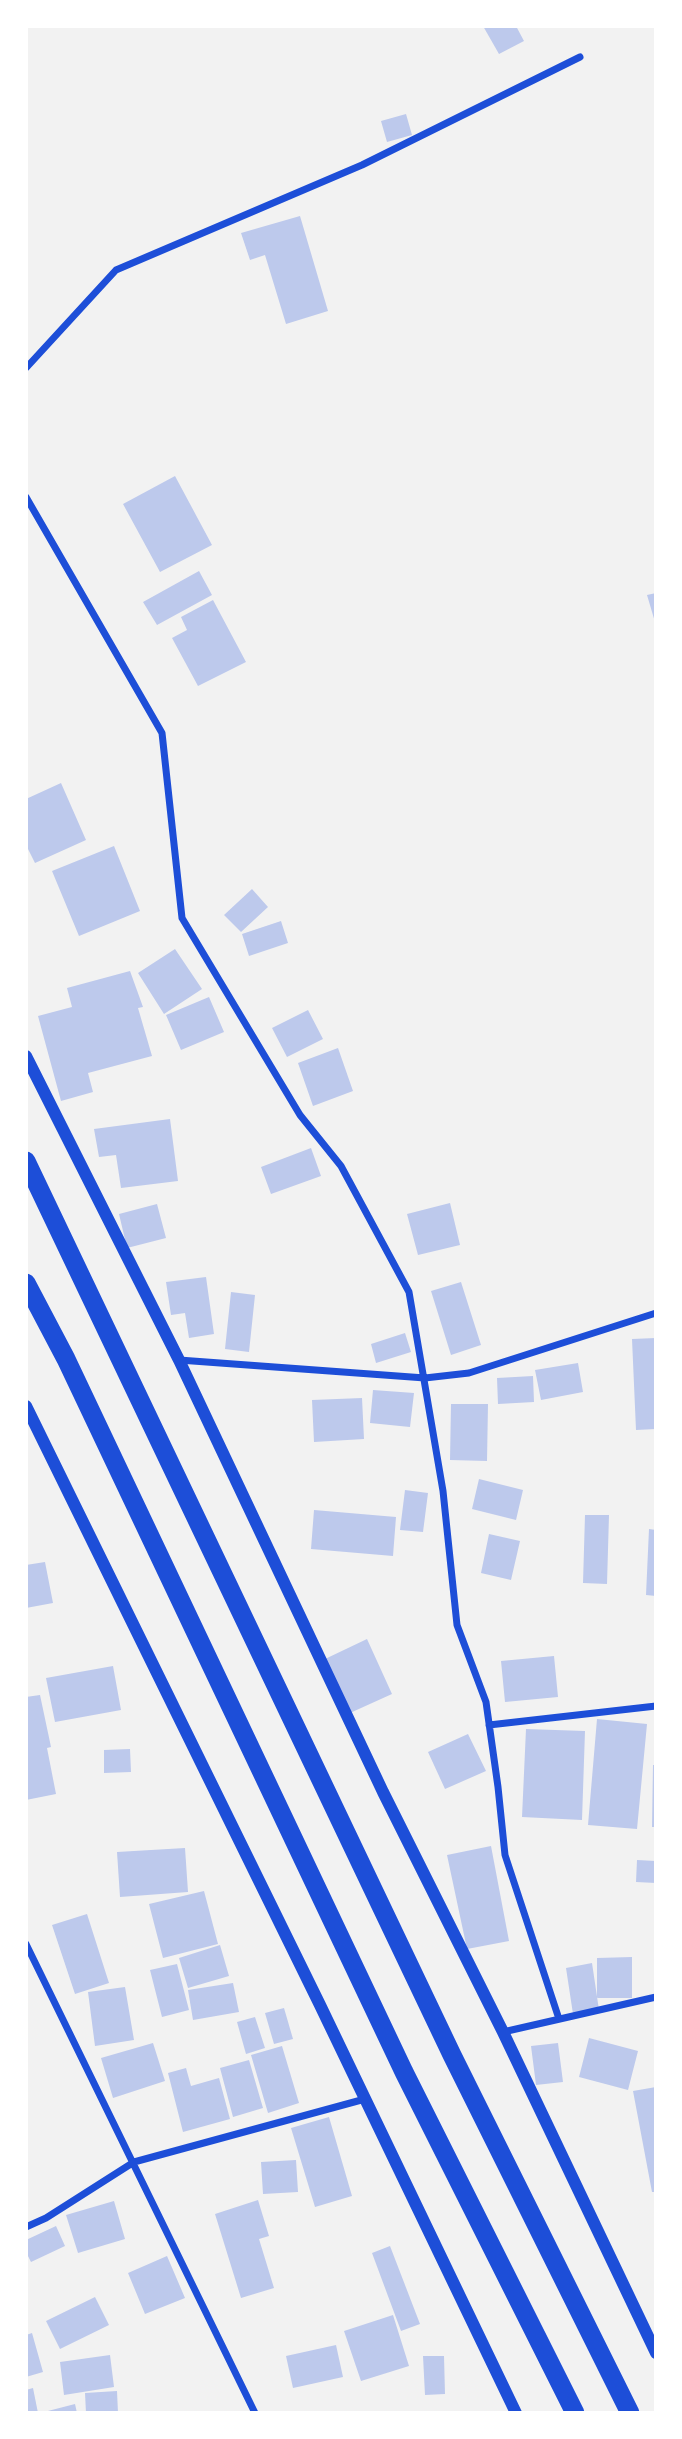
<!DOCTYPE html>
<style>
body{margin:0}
#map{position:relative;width:682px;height:2439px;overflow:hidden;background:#f2f2f2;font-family:"Work Sans",sans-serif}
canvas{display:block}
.frame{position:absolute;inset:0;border:28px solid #fff;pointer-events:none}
</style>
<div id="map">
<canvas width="682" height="2439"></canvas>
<div class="frame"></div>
</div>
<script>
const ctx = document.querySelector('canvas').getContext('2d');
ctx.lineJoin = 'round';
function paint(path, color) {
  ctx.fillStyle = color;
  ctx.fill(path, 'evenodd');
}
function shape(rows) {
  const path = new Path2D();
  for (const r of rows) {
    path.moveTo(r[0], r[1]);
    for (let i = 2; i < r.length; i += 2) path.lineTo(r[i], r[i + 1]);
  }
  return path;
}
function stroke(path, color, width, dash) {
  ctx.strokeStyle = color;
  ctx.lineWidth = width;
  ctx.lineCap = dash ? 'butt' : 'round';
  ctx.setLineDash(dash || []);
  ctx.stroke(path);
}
paint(shape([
 [483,26,516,26,524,41,499,54],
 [406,114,412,135,387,142,381,121],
 [300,216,328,311,286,324,265,255,250,260,241,233],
 [175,476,212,545,160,572,123,504],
 [199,571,212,595,157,625,143,602],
 [656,593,656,622,655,622,647,595],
 [213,600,246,662,198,686,172,638,187,630,181,617],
 [61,783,86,840,35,863,26,845,26,799],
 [114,846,140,911,79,936,52,871],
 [252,889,268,907,241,932,224,915],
 [281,921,288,943,249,956,242,934],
 [175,949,202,989,164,1014,138,973],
 [130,971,143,1007,138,1008,152,1056,88,1073,93,1092,61,1101,38,1016,72,1007,67,988],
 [209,997,224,1032,181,1050,166,1015],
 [308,1010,323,1039,287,1057,272,1028],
 [338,1048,353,1091,313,1106,298,1063],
 [170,1119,178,1181,121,1188,116,1155,99,1157,94,1129],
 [311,1148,321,1176,271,1194,261,1167],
 [450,1203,460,1245,418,1255,407,1214],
 [157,1204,166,1238,127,1248,119,1214],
 [206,1277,214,1334,189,1338,185,1313,171,1315,166,1282],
 [461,1282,481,1345,451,1355,431,1291],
 [231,1292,255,1295,249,1352,225,1349],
 [405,1333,411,1352,376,1363,371,1344],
 [656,1338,656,1429,636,1430,632,1339],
 [578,1363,583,1392,541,1400,535,1370],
 [533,1376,534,1402,498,1404,497,1378],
 [373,1390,414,1393,410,1427,370,1423],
 [362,1398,364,1439,314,1442,312,1400],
 [451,1404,488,1404,487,1461,450,1460],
 [479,1479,523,1490,516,1520,472,1509],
 [405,1490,428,1493,423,1532,400,1530],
 [314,1510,396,1517,393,1556,311,1549],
 [585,1515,609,1515,607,1584,583,1583],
 [649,1529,656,1530,656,1596,646,1595],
 [489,1534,520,1541,511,1580,481,1573],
 [45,1562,53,1603,26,1608,26,1565],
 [367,1639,392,1694,350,1713,325,1659],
 [554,1656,558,1697,505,1702,501,1661],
 [113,1666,121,1710,55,1722,46,1678],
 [40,1695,51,1747,47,1748,56,1794,26,1800,26,1697],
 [597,1719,647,1724,637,1829,588,1825],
 [526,1729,585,1731,582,1820,522,1817],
 [468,1734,486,1771,445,1789,428,1752],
 [130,1749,131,1772,104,1773,104,1750],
 [653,1765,656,1765,656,1827,652,1827],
 [491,1846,509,1941,467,1949,447,1855],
 [185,1848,188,1892,120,1897,117,1852],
 [637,1860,656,1861,656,1883,636,1882],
 [204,1891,218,1944,163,1958,149,1904],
 [87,1914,109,1983,75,1994,52,1925],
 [220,1945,229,1976,188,1988,179,1958],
 [632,1957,632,1998,597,1998,597,1958],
 [592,1963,599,2010,573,2014,566,1968],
 [177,1964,189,2010,162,2017,150,1970],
 [233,1983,239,2012,193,2020,188,1990],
 [125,1987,134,2040,95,2046,88,1992],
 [284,2008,293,2039,274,2044,265,2013],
 [255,2017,265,2048,246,2054,237,2022],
 [589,2038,638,2051,628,2090,579,2077],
 [153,2043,165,2081,113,2098,101,2058],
 [558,2043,563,2082,536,2085,531,2046],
 [282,2046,299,2103,268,2113,251,2055],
 [249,2060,263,2108,233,2117,220,2068],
 [186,2068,191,2086,219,2078,230,2119,183,2132,168,2073],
 [656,2087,656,2192,652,2192,633,2091],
 [329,2117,352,2196,315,2207,291,2128],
 [296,2160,298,2192,263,2194,261,2162],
 [258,2200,269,2236,259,2239,274,2288,241,2298,215,2214],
 [114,2201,125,2239,78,2253,66,2215],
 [56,2226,65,2246,31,2262,26,2252,26,2240],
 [390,2246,420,2324,401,2331,372,2253],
 [167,2256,185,2298,145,2314,128,2273],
 [95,2297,109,2325,60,2349,46,2321],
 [393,2315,409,2366,361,2381,344,2331],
 [32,2333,43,2372,26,2377,26,2335],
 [336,2345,343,2377,293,2388,286,2356],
 [110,2355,114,2387,64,2395,60,2362],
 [423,2356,444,2356,445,2394,425,2395],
 [33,2388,38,2413,26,2413,26,2390],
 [117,2391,118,2413,86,2413,85,2393],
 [75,2404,77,2413,44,2413,44,2412]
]), '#bdc9ec');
stroke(shape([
 [26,368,116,270,362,165,580,57],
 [26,497,162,733,182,918,300,1115,341,1166,409,1292,443,1491,457,1625,486,1702,498,1787,505,1855,559,2019],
 [179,1360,425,1378,469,1373,656,1313],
 [489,1725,656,1706],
 [26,1944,255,2413],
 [503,2032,656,1997],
 [26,2227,46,2218,134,2162,365,2099]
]), '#1d4ed8', 7);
stroke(shape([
 [26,1056,179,1360,383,1792,503,2032,656,2353],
 [26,1406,320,2005,516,2413]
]), '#1d4ed8', 12);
stroke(shape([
 [26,1161,452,2055,630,2413],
 [26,1283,66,1359,404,2072,575,2413]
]), '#1d4ed8', 19);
</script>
